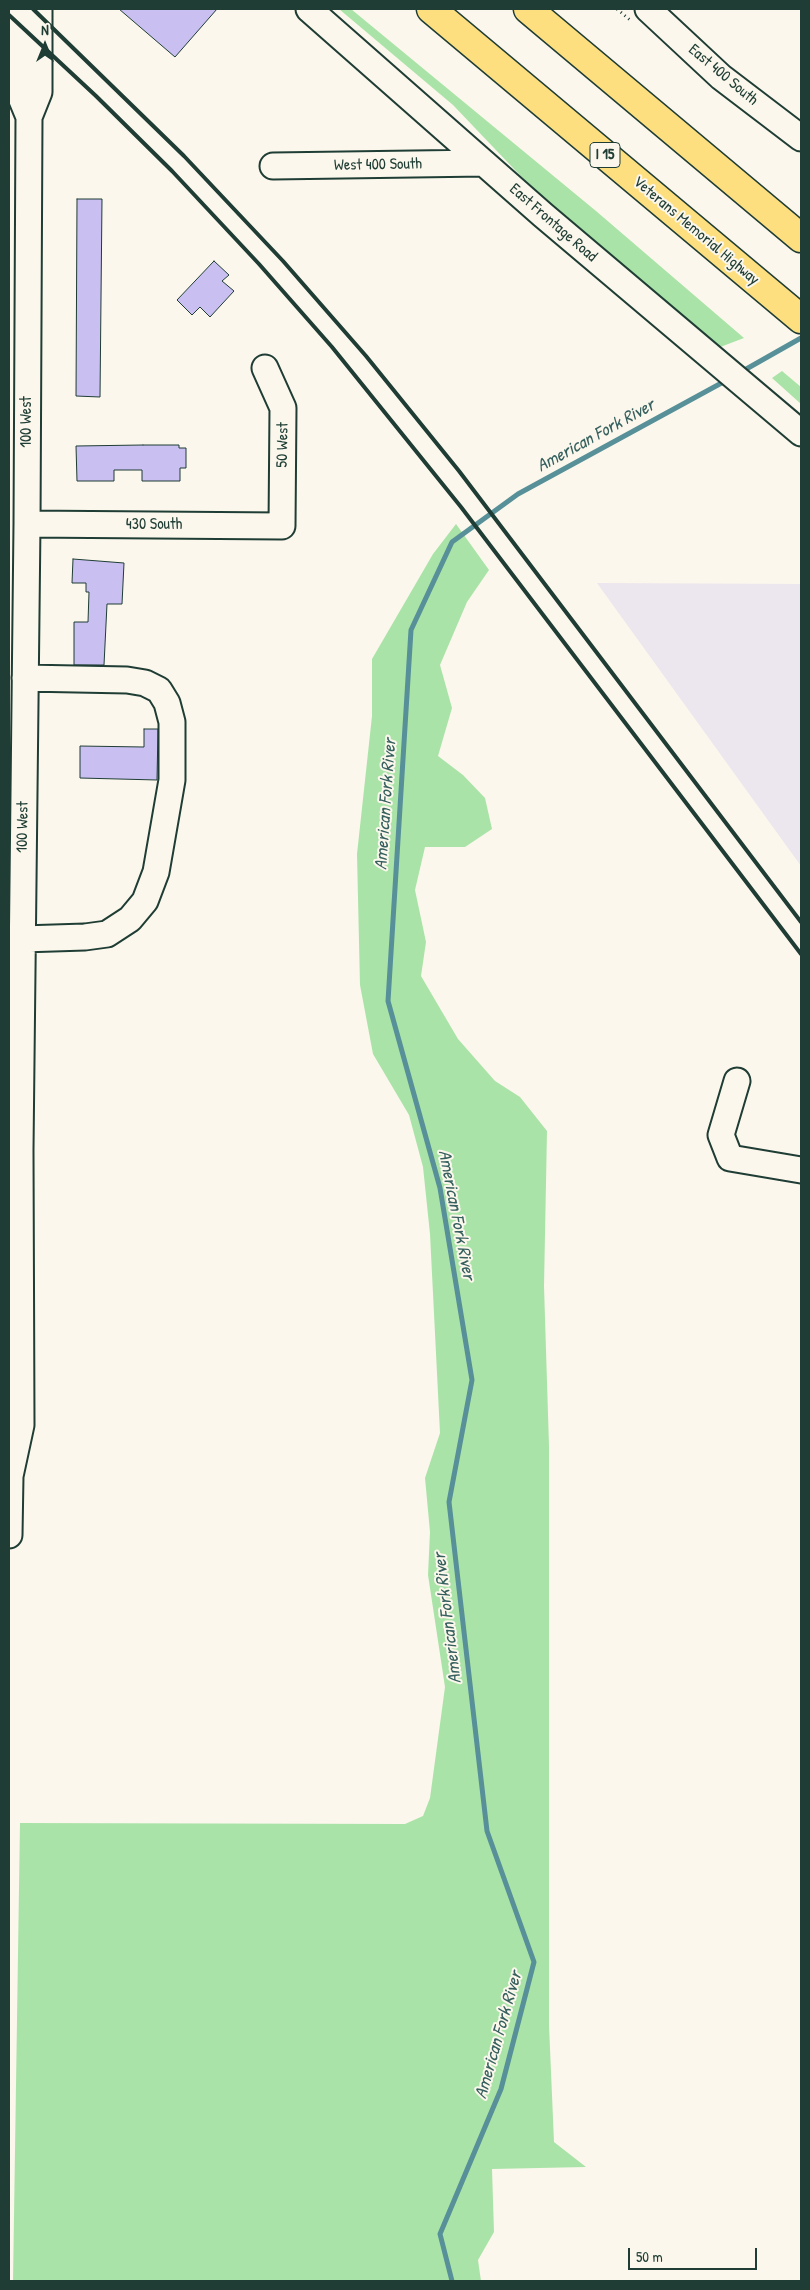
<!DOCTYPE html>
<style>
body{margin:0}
#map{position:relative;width:810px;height:2290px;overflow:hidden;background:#fbf7ec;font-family:"Patrick Hand",sans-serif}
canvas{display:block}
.frame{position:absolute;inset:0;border:10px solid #1f3d34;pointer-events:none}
.north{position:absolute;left:20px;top:20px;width:50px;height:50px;-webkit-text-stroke:4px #fbf7ec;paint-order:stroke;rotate:0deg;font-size:14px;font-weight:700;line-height:20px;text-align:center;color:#1f3d34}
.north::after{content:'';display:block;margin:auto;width:18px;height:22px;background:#1f3d34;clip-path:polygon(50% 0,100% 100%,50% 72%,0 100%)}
.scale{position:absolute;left:628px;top:2248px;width:129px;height:22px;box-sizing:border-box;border:2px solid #1f3d34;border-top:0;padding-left:6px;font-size:15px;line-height:18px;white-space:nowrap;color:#1f3d34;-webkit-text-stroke:4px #fbf7ec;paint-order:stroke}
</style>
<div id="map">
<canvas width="810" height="2290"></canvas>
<div class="frame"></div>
<div class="north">N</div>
<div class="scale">50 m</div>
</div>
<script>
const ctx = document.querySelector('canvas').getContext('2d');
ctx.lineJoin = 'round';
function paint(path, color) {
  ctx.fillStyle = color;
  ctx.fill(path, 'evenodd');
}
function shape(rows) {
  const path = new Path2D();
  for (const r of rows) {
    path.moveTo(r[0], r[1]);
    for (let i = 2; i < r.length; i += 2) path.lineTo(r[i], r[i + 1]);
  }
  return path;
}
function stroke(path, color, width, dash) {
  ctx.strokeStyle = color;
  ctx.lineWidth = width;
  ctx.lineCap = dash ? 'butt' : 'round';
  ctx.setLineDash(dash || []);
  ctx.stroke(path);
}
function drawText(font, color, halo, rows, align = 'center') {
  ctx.font = font + ' "Patrick Hand",sans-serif';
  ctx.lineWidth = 4;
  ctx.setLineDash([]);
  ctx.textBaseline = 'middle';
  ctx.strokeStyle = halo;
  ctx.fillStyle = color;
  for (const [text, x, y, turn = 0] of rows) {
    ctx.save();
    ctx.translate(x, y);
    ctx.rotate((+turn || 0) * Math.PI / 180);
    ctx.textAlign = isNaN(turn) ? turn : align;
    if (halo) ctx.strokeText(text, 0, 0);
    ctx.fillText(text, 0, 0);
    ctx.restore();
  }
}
paint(shape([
 [597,583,801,584,801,866]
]), '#ece6ee');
paint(shape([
 [339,9,351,9,596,211,744,338,715,349,556,213,453,105],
 [782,371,801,387,801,404,772,378],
 [456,524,489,570,467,602,440,665,452,708,438,756,463,775,485,798,492,829,465,847,425,847,415,890,426,942,421,976,458,1039,495,1081,520,1097,547,1131,544,1286,549,1446,549,2025,554,2142,586,2167,492,2169,494,2232,478,2260,481,2281,13,2281,20,1823,405,1824,423,1816,430,1798,445,1687,428,1575,430,1532,425,1478,440,1433,430,1234,423,1167,409,1115,373,1054,360,985,357,854,372,716,372,659,433,554]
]), '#aae3a8');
stroke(shape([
 [741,372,801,338],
 [452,2281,440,2234,501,2089,534,1962,487,1831,449,1502,472,1380,440,1188,388,1001,411,630,452,542,518,494,727,380]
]), '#579098', 5);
const building = shape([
 [119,9,217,9,175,57,119,9],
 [77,199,102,199,100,397,76,396,77,199],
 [214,261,229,275,222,281,234,291,210,317,200,307,192,315,177,300,214,261],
 [143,445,179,445,179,448,186,448,186,468,180,468,180,481,142,481,142,470,114,470,114,481,77,481,76,446,143,445],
 [73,559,124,563,122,604,107,604,104,665,74,665,74,622,88,622,89,592,86,592,86,583,72,583,73,559],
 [144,729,158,729,157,780,80,778,80,746,144,747,144,729]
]);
paint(building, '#c9bff1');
stroke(building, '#1f3d34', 1);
const minor = shape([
 [309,9,543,215,801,433],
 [648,9,721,77,801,138],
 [29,117,39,92,39,9],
 [273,166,484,163],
 [27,524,282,526,283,408,265,368],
 [22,939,85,937,107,934,130,919,145,901,156,872,172,780,172,722,167,703,159,690,145,683,127,680,25,678],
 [737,1081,721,1135,730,1158,801,1170],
 [9,1535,10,1476,21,1425,20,1150,27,524,29,117,17,88,18,9]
]);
const highway = shape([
 [431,9,801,319],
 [528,9,801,238]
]);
stroke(minor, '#1f3d34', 29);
stroke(highway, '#1f3d34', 31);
stroke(shape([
 [617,9,630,20]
]), '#1f3d34', 3, [1, 4]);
stroke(minor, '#fbf7ec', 25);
stroke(highway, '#fedf80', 28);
stroke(shape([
 [33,9,184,156,283,261,366,356,459,471,801,922],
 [9,15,96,96,172,171,259,264,332,347,461,507,801,954]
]), '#1f3d34', 4);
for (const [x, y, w] of [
 [605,155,30]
]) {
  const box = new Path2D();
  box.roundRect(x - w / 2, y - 12.5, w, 25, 4);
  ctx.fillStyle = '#fbf7ec';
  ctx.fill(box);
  stroke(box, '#1f3d34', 1);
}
drawText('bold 15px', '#1f3d34', null, [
 ["I 15",605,155]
]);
drawText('16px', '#1f3d34', '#fbf7ec', [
 ["East 400 South",723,75,40],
 ["West 400 South",378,165,-1],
 ["East Frontage Road",553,223,41],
 ["Veterans Memorial Highway",696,231,40],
 ["100 West",27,422,-90],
 ["50 West",283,445,-89],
 ["430 South",154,525],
 ["100 West",23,827,-89]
]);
drawText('italic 18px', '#36605e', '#fbf7ec', [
 ["American Fork River",596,436,-29],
 ["American Fork River",386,804,-86],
 ["American Fork River",456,1215,79],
 ["American Fork River",448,1618,-97],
 ["American Fork River",499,2035,-74]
]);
</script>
